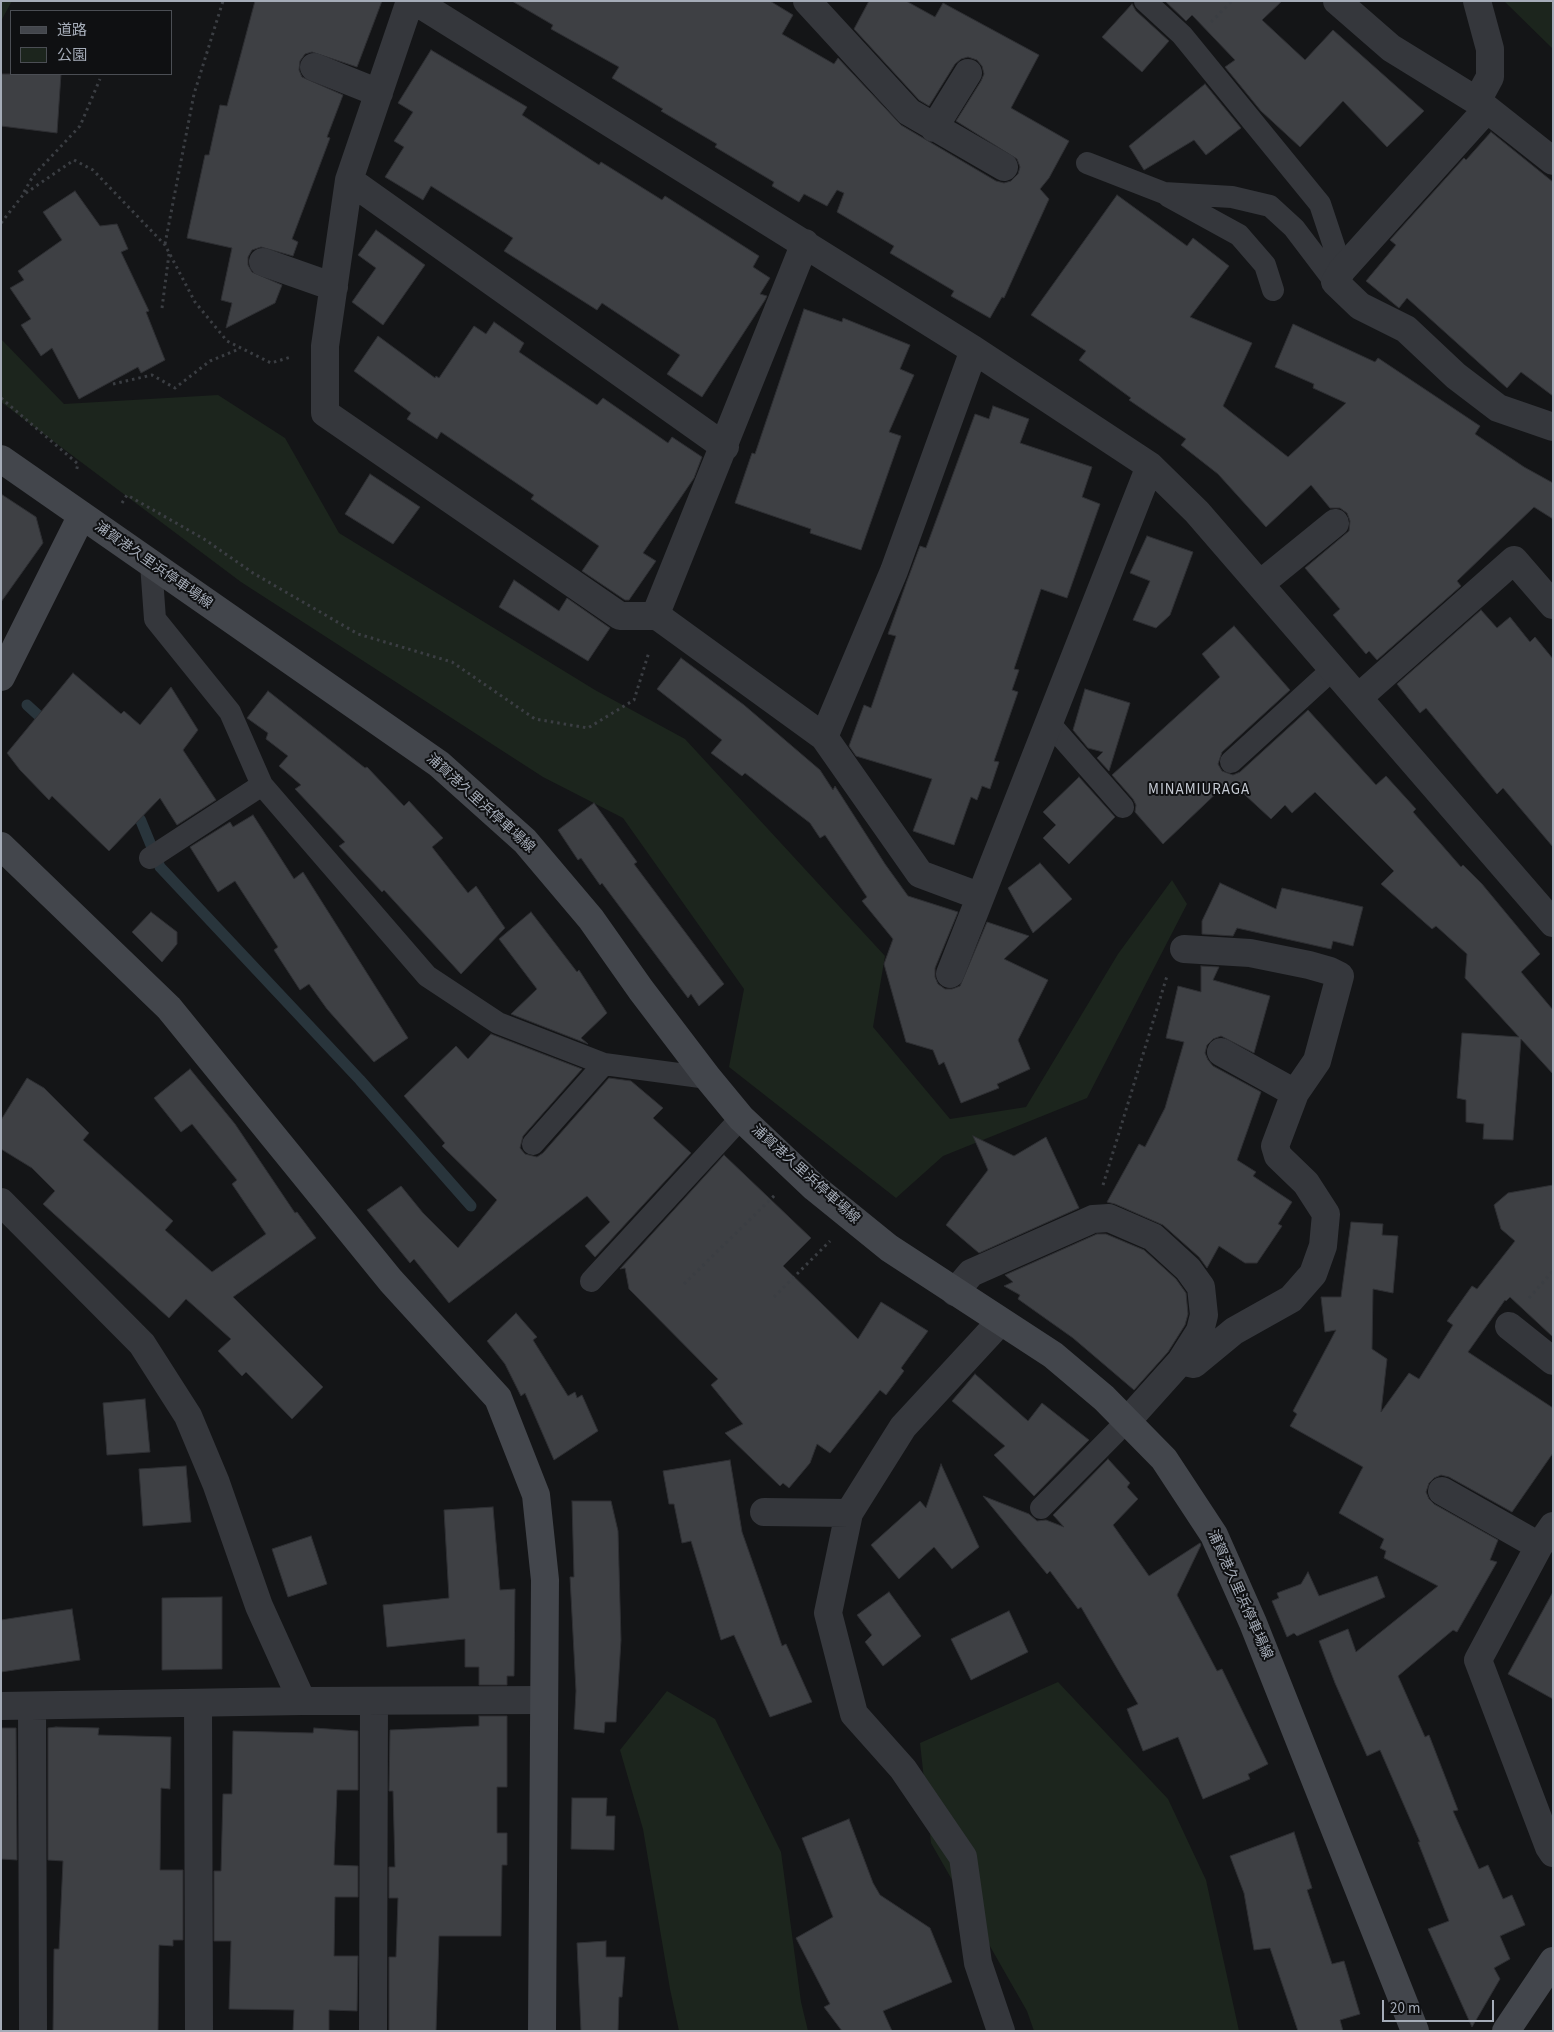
<!DOCTYPE html>
<meta charset="utf-8">
<style>
body{margin:0}
#map{position:relative;width:1554px;height:2032px;overflow:hidden;background:#141517;font-family:"Source Sans 3","Noto Sans JP",sans-serif}
canvas{display:block}
.frame{position:absolute;inset:0;border:2px solid #a5acb8;pointer-events:none}
.legend{position:absolute;left:10px;top:10px;width:162px;height:65px;box-sizing:border-box;background:#0f1012;border:1px solid #4b4e54;margin:0;padding:6px 9px;list-style:none;font-size:15px;color:#a5acb8}
.legend li{display:flex;align-items:center;gap:10px;height:25px}
.legend b{width:25px;border:1px solid #4b4e54}
.scale{position:absolute;left:1382px;top:2000px;width:112px;height:22px;box-sizing:border-box;border:2px solid #a5acb8;border-top:0;padding-left:6px;font-size:15px;line-height:18px;white-space:nowrap;color:#a5acb8;-webkit-text-stroke:4px #0f1012;paint-order:stroke}
</style>
<div id="map">
<canvas width="1554" height="2032"></canvas>
<div class="frame"></div>
<ul class="legend">
<li><b style="height:6px;background:#43464c"></b>道路</li>
<li><b style="height:14px;background:#1c251d"></b>公園</li>
</ul>
<div class="scale">20 m</div>
</div>
<script>
const ctx = document.querySelector('canvas').getContext('2d');
ctx.lineJoin = 'round';
function paint(path, color) {
  ctx.fillStyle = color;
  ctx.fill(path, 'evenodd');
}
function shape(rows) {
  const path = new Path2D();
  for (const r of rows) {
    path.moveTo(r[0], r[1]);
    for (let i = 2; i < r.length; i += 2) path.lineTo(r[i], r[i + 1]);
  }
  return path;
}
function stroke(path, color, width, dash) {
  ctx.strokeStyle = color;
  ctx.lineWidth = width;
  ctx.lineCap = dash ? 'butt' : 'round';
  ctx.setLineDash(dash || []);
  ctx.stroke(path);
}
function drawText(font, color, halo, rows, align = 'center') {
  ctx.font = font + ' "Source Sans 3","Noto Sans JP",sans-serif';
  ctx.lineWidth = 4;
  ctx.setLineDash([]);
  ctx.textBaseline = 'middle';
  ctx.strokeStyle = halo;
  ctx.fillStyle = color;
  for (const [text, x, y, turn = 0] of rows) {
    ctx.save();
    ctx.translate(x, y);
    ctx.rotate((+turn || 0) * Math.PI / 180);
    ctx.textAlign = isNaN(turn) ? turn : align;
    if (halo) ctx.strokeText(text, 0, 0);
    ctx.fillText(text, 0, 0);
    ctx.restore();
  }
}
paint(shape([
 [1,1,12,1,1,21],
 [1504,1,1553,1,1553,49],
 [1,339,64,404,218,395,285,438,339,533,595,690,685,739,885,956,873,1027,950,1119,1026,1107,1118,954,1172,880,1187,904,1087,1098,943,1156,896,1198,729,1067,744,989,623,818,543,777,241,582,1,402],
 [1058,1682,1168,1799,1206,1880,1239,2031,1034,2031,1027,2011,931,1843,920,1743],
 [667,1691,715,1719,781,1852,801,2002,808,2031,679,2031,670,1989,643,1829,620,1750]
]), '#1c251d');
stroke(shape([
 [27,705,49,725],
 [133,808,141,821,160,867,360,1080,471,1206]
]), '#29353c', 11);
const building = shape([
 [255,1,382,1,357,67,312,52,305,54,300,61,299,70,302,77,343,95,327,137,330,138,292,239,298,242,293,256,261,247,252,250,248,257,248,265,252,272,282,285,275,303,226,328,232,303,221,300,232,248,187,238,205,155,209,155,220,105,227,106,255,1],
 [512,1,770,1,793,15,782,34,834,64,838,58,901,125,996,181,1004,183,1011,181,1018,174,1020,167,1017,159,956,121,981,81,984,74,982,66,977,60,968,57,961,59,955,64,929,106,919,100,854,29,869,1,906,1,935,17,943,3,1039,55,1011,108,1069,141,1049,178,1040,189,1049,199,1004,298,1002,297,990,318,951,296,954,291,890,253,894,246,837,212,844,193,837,190,827,206,804,194,799,202,772,186,774,182,715,147,717,144,661,111,663,109,612,78,619,67,551,29,553,25,512,1],
 [1165,1,1282,1,1262,20,1305,60,1333,30,1424,111,1387,147,1343,101,1300,147,1261,111,1225,67,1235,60,1192,15,1186,21,1165,1],
 [1132,4,1136,11,1169,41,1142,72,1102,37,1132,4],
 [431,50,527,107,522,115,599,165,601,162,662,200,665,196,759,256,753,267,770,278,760,294,767,296,765,300,702,397,667,374,680,355,602,303,597,310,504,251,513,238,431,186,423,200,385,177,404,147,394,141,413,112,398,103,431,50],
 [1,74,61,74,57,133,1,126,1,74],
 [1205,84,1241,128,1206,155,1194,140,1144,170,1129,146,1205,84],
 [1491,132,1553,182,1553,396,1521,372,1507,388,1407,298,1399,308,1366,281,1396,245,1390,240,1464,158,1466,160,1491,132],
 [75,191,100,226,117,224,128,249,121,252,149,311,146,312,165,360,141,373,138,367,79,399,52,348,41,356,21,325,31,319,10,288,24,280,18,271,62,240,43,212,75,191],
 [1117,195,1187,246,1193,238,1229,266,1190,317,1252,343,1223,406,1288,457,1346,403,1313,388,1314,384,1275,367,1293,324,1375,362,1378,358,1480,426,1475,434,1524,467,1553,483,1553,519,1534,507,1457,581,1461,586,1377,660,1369,651,1366,654,1333,615,1340,609,1305,568,1349,531,1350,521,1347,513,1340,508,1330,508,1311,485,1266,527,1218,474,1181,445,1186,439,1129,400,1131,398,1079,360,1086,351,1031,315,1117,195],
 [376,230,425,265,383,325,352,302,376,268,358,255,376,230],
 [804,309,842,322,843,318,910,345,900,369,914,375,889,432,901,436,861,550,810,533,811,529,735,503,752,453,755,454,804,309],
 [494,322,524,343,519,352,597,405,603,398,668,443,672,437,702,457,694,478,643,553,656,561,629,600,625,600,582,571,599,546,531,499,534,495,441,432,437,439,407,419,411,413,354,371,378,336,435,378,436,376,439,378,474,326,486,334,494,322],
 [993,406,1029,419,1020,443,1092,467,1082,497,1100,504,1067,598,1041,589,1014,669,1019,670,1012,690,1018,692,994,761,999,762,990,789,982,786,977,800,971,797,954,845,913,831,932,779,856,756,849,746,864,705,871,708,896,636,888,634,907,581,920,546,926,548,975,414,989,419,993,406],
 [370,474,420,507,393,544,345,514,370,474],
 [1,494,36,517,43,543,1,602,1,494],
 [1147,536,1193,552,1170,615,1156,628,1133,620,1150,581,1130,573,1147,536],
 [514,580,559,611,567,598,610,628,588,661,499,607,514,580],
 [1481,610,1497,628,1510,617,1530,642,1535,637,1553,659,1553,847,1503,788,1497,794,1426,708,1420,713,1397,684,1481,610],
 [1234,626,1290,690,1222,752,1218,764,1222,771,1233,775,1240,772,1308,710,1376,785,1386,776,1416,809,1413,812,1461,867,1463,865,1482,884,1540,954,1521,972,1553,1010,1553,1074,1521,1039,1513,1140,1483,1139,1484,1124,1466,1122,1466,1100,1457,1098,1462,1033,1519,1037,1465,978,1467,954,1436,926,1432,929,1381,884,1394,871,1315,792,1292,813,1285,805,1271,819,1244,794,1240,796,1226,784,1163,844,1135,812,1136,805,1133,799,1112,775,1220,677,1202,654,1234,626],
 [681,658,744,705,820,770,833,790,835,786,885,864,908,896,958,912,935,968,935,977,938,984,945,989,952,989,960,986,987,922,1029,936,1004,959,1048,980,1018,1040,1030,1069,997,1084,999,1088,961,1103,944,1062,939,1065,933,1050,906,1042,884,964,893,939,862,901,867,897,825,835,820,838,810,823,745,773,742,776,711,753,722,740,657,689,681,658],
 [73,673,121,714,124,711,140,725,171,687,198,730,183,750,216,800,177,825,160,798,109,851,52,796,49,800,20,770,7,753,73,673],
 [1085,689,1130,703,1109,771,1097,758,1103,752,1088,748,1073,730,1085,689],
 [268,691,365,768,367,767,404,806,409,801,443,838,432,847,468,893,476,886,505,928,461,974,384,890,382,892,339,846,345,842,295,789,301,785,279,766,288,756,266,739,268,733,247,718,268,691],
 [1079,777,1115,817,1069,864,1043,838,1056,825,1043,812,1079,777],
 [594,803,637,862,634,864,724,984,699,1006,691,994,688,998,602,883,600,885,581,858,578,860,558,830,594,803],
 [253,815,294,879,303,872,408,1038,374,1062,327,1009,309,984,300,990,274,950,278,947,235,881,218,892,190,847,230,822,233,827,253,815],
 [1040,863,1072,899,1033,933,1008,888,1040,863],
 [1220,883,1276,909,1282,888,1363,907,1353,946,1333,941,1331,949,1237,928,1233,936,1202,934,1202,921,1220,883],
 [151,912,177,932,177,944,162,962,132,932,151,912],
 [531,912,577,972,579,970,607,1013,581,1038,588,1044,511,1014,537,989,499,939,531,912],
 [1201,966,1219,967,1213,980,1270,996,1254,1053,1221,1036,1213,1039,1207,1045,1205,1053,1208,1060,1213,1066,1261,1092,1237,1160,1256,1172,1253,1176,1292,1202,1278,1224,1282,1226,1257,1263,1245,1263,1219,1246,1207,1268,1199,1257,1163,1225,1115,1204,1107,1202,1139,1144,1145,1147,1165,1108,1184,1042,1166,1038,1178,986,1201,992,1201,966],
 [491,1034,582,1069,523,1136,520,1148,525,1154,537,1157,543,1153,609,1078,631,1081,663,1108,653,1118,691,1153,595,1257,585,1246,610,1222,587,1196,449,1303,414,1259,410,1263,367,1210,401,1186,423,1213,458,1248,497,1200,442,1146,445,1143,404,1096,456,1046,468,1059,491,1034],
 [190,1069,235,1124,295,1213,297,1212,316,1238,233,1297,323,1387,292,1419,246,1372,242,1376,218,1351,231,1339,186,1299,169,1318,43,1204,55,1191,32,1168,1,1149,1,1120,27,1078,44,1088,89,1133,83,1140,173,1221,165,1230,212,1272,266,1234,232,1184,237,1180,192,1124,181,1132,154,1098,190,1069],
 [973,1136,1014,1156,1046,1137,1079,1208,979,1253,946,1225,988,1170,973,1136],
 [724,1155,811,1238,783,1266,858,1339,881,1302,928,1331,901,1368,904,1371,886,1395,880,1390,830,1453,817,1444,810,1463,789,1488,783,1483,780,1486,725,1433,743,1424,711,1385,718,1379,629,1289,625,1268,620,1269,724,1155],
 [1553,1185,1553,1337,1510,1297,1506,1301,1505,1300,1468,1352,1553,1408,1553,1453,1512,1512,1449,1477,1441,1475,1434,1478,1429,1483,1426,1492,1429,1499,1434,1504,1498,1540,1490,1560,1497,1562,1457,1632,1453,1630,1398,1676,1425,1737,1429,1735,1458,1810,1453,1811,1479,1869,1488,1865,1503,1899,1512,1895,1525,1925,1500,1936,1510,1959,1494,1968,1500,1979,1472,2027,1428,1929,1449,1921,1418,1842,1420,1842,1380,1750,1367,1756,1335,1683,1319,1641,1348,1629,1356,1652,1438,1586,1384,1558,1386,1551,1380,1548,1384,1539,1339,1513,1363,1467,1290,1426,1297,1414,1293,1411,1336,1330,1325,1332,1321,1297,1341,1297,1351,1222,1383,1224,1382,1235,1398,1236,1393,1293,1373,1289,1372,1349,1387,1359,1381,1412,1409,1373,1419,1379,1453,1325,1447,1321,1472,1286,1477,1289,1515,1241,1501,1229,1494,1205,1508,1193,1553,1185],
 [1097,1234,1106,1234,1144,1250,1176,1279,1186,1293,1188,1314,1185,1325,1168,1352,1134,1390,1073,1338,1018,1299,1020,1295,1004,1286,1013,1282,1005,1275,1097,1234],
 [516,1313,537,1337,533,1340,568,1396,575,1392,577,1398,582,1395,598,1431,554,1460,525,1393,521,1396,505,1364,487,1341,516,1313],
 [975,1374,1028,1421,1042,1403,1089,1440,1034,1496,994,1455,1005,1446,952,1401,975,1374],
 [145,1399,150,1452,107,1455,103,1403,145,1399],
 [1108,1459,1130,1483,1127,1487,1138,1499,1113,1525,1149,1576,1200,1543,1201,1545,1177,1595,1217,1671,1222,1669,1268,1764,1248,1774,1250,1779,1203,1799,1178,1737,1143,1751,1127,1709,1138,1704,1081,1607,1078,1609,1050,1571,1047,1574,983,1496,1029,1514,1037,1521,1046,1520,1064,1527,1053,1515,1108,1459],
 [730,1460,742,1532,782,1646,786,1644,812,1702,770,1717,734,1635,721,1640,691,1541,682,1543,674,1504,669,1504,663,1471,730,1460],
 [941,1464,979,1547,952,1569,934,1547,899,1579,871,1545,920,1501,926,1508,941,1464],
 [186,1466,191,1522,143,1526,139,1469,186,1466],
 [572,1501,611,1501,618,1531,621,1640,616,1722,605,1722,604,1733,574,1729,576,1691,570,1577,574,1577,572,1501],
 [493,1507,500,1590,515,1589,514,1676,507,1676,507,1685,479,1685,479,1667,465,1667,465,1639,387,1647,383,1605,449,1598,444,1510,493,1507],
 [311,1536,327,1584,288,1597,272,1549,311,1536],
 [1308,1572,1319,1596,1377,1576,1385,1597,1297,1636,1294,1633,1287,1637,1272,1601,1279,1598,1277,1593,1301,1584,1308,1572],
 [889,1592,921,1636,883,1666,865,1642,872,1635,857,1615,889,1592],
 [1553,1592,1553,1699,1508,1674,1553,1592],
 [222,1597,222,1669,162,1670,162,1598,222,1597],
 [72,1609,80,1660,1,1672,1,1620,72,1609],
 [1009,1611,1028,1652,971,1680,951,1639,1009,1611],
 [479,1716,507,1716,507,1787,497,1787,497,1833,507,1833,507,1865,502,1865,501,1936,439,1936,436,2031,389,2031,389,1957,396,1957,398,1898,389,1898,389,1867,395,1867,393,1791,389,1791,390,1730,479,1726,479,1716],
 [56,1727,99,1728,98,1735,171,1737,170,1789,161,1788,160,1870,183,1870,183,1940,173,1940,173,1946,159,1945,158,2031,53,2031,54,1949,59,1949,63,1861,48,1860,48,1728,56,1727],
 [1,1728,16,1728,17,1860,1,1859,1,1728],
 [314,1728,358,1731,358,1790,337,1790,334,1865,358,1866,358,1897,335,1897,334,1956,358,1956,357,2011,329,2010,329,2031,293,2031,294,2010,229,2009,231,1941,214,1941,214,1871,221,1871,223,1794,232,1794,233,1731,313,1733,314,1728],
 [572,1798,607,1798,606,1816,615,1816,614,1850,571,1849,572,1798],
 [849,1819,873,1883,880,1895,930,1928,952,1982,883,2011,892,2031,842,2031,824,2007,830,2004,796,1938,833,1917,802,1838,849,1819],
 [1294,1832,1312,1888,1307,1890,1332,1964,1344,1961,1360,2014,1340,2020,1343,2031,1298,2031,1270,1948,1254,1950,1244,1893,1230,1856,1294,1832],
 [606,1941,606,1957,625,1957,622,1997,619,1997,618,2031,581,2031,577,1943,606,1941]
]);
paint(building, '#3e4044');
stroke(building, '#2e2f33', 1);
stroke(shape([
 [1211,22,1232,1],
 [24,192,33,176,80,126,100,79],
 [1,223,23,195,74,160,93,170,165,245,195,302,227,341,271,363,291,357],
 [165,244,194,94,223,1],
 [162,308,169,254],
 [113,384,152,375,175,388,210,361,239,349],
 [1,398,78,464,76,472],
 [122,503,127,495,204,539,253,573,358,634,452,662,535,719,588,728,634,700,649,652],
 [1103,1185,1167,976],
 [684,1284,775,1195],
 [774,1297,830,1241],
 [1529,1298,1553,1271]
]), '#3b3e43', 3, [2.5, 4]);
stroke(shape([
 [1145,1,1182,35,1320,204,1342,270],
 [1087,163,1164,193,1232,197,1270,206,1294,228,1335,282],
 [1168,196,1239,235,1265,265,1273,290],
 [151,564,155,619,230,712,262,785,427,976,498,1023,604,1064,708,1078],
 [1050,724,1123,807],
 [1231,762,1334,668],
 [150,858,262,785],
 [533,1144,604,1064],
 [591,1281,741,1118],
 [1041,1508,1128,1420]
]), '#35373c', 22);
stroke(shape([
 [410,1,349,180,325,346,325,413,620,616,655,616,660,618,824,737,920,874,979,896],
 [415,1,974,350,1150,466,1197,512,1553,923],
 [807,1,909,112,1004,167],
 [1337,1,1391,48,1477,101,1553,161],
 [1477,1,1490,49,1490,77,1477,101],
 [314,67,379,93],
 [1487,109,1342,270,1335,282,1360,306,1406,329,1456,376,1498,408,1553,427],
 [934,128,968,73],
 [349,180,725,447],
 [263,262,334,287],
 [1260,584,1335,523],
 [655,616,805,243],
 [1359,697,1514,560,1553,605],
 [824,737,894,571,974,350],
 [950,974,1150,466],
 [1221,1052,1295,1093],
 [1,1202,142,1344,188,1416,216,1483,259,1606,302,1701],
 [955,1292,971,1273,1093,1219,1109,1218,1153,1237,1188,1269,1201,1287,1204,1315,1200,1331,1181,1361,1128,1420],
 [1000,1322,903,1427,849,1513,828,1613,854,1714,903,1769,963,1857,978,1963,1001,2031],
 [1509,1326,1553,1361],
 [1181,1361,1194,1364,1234,1331,1291,1299,1313,1274,1323,1246,1326,1214,1306,1183,1278,1156,1275,1146,1295,1093,1317,1061,1340,976,1330,971,1309,965,1250,953,1184,949],
 [1442,1491,1539,1546],
 [764,1512,849,1513],
 [1553,1526,1539,1546,1478,1660,1549,1847,1553,1853],
 [198,1703,199,2031],
 [1,1706,302,1701,543,1700],
 [32,1706,33,2031],
 [373,2031,374,1702]
]), '#35373c', 28);
stroke(shape([
 [1,459,439,764,525,841,591,919,641,990,708,1078,741,1118,815,1188,889,1248,1053,1355,1104,1398,1164,1459,1214,1535,1253,1623,1415,2031],
 [1,677,81,517],
 [1,846,169,1008,391,1281,498,1398,536,1495,545,1580,542,2031],
 [1506,2031,1553,1961]
]), '#43464c', 28);
drawText('14px', '#a5acb8', '#0f1012', [
 ["浦賀港久里浜停車場線",153,566,35],
 ["浦賀港久里浜停車場線",480,804,42],
 ["浦賀港久里浜停車場線",805,1175,42],
 ["浦賀港久里浜停車場線",1239,1595,66]
]);
ctx.letterSpacing = '1px';
drawText('15px', '#c6cbd4', '#0f1012', [
 ["MINAMIURAGA",1199,791]
]);
ctx.letterSpacing = '0px';
</script>
